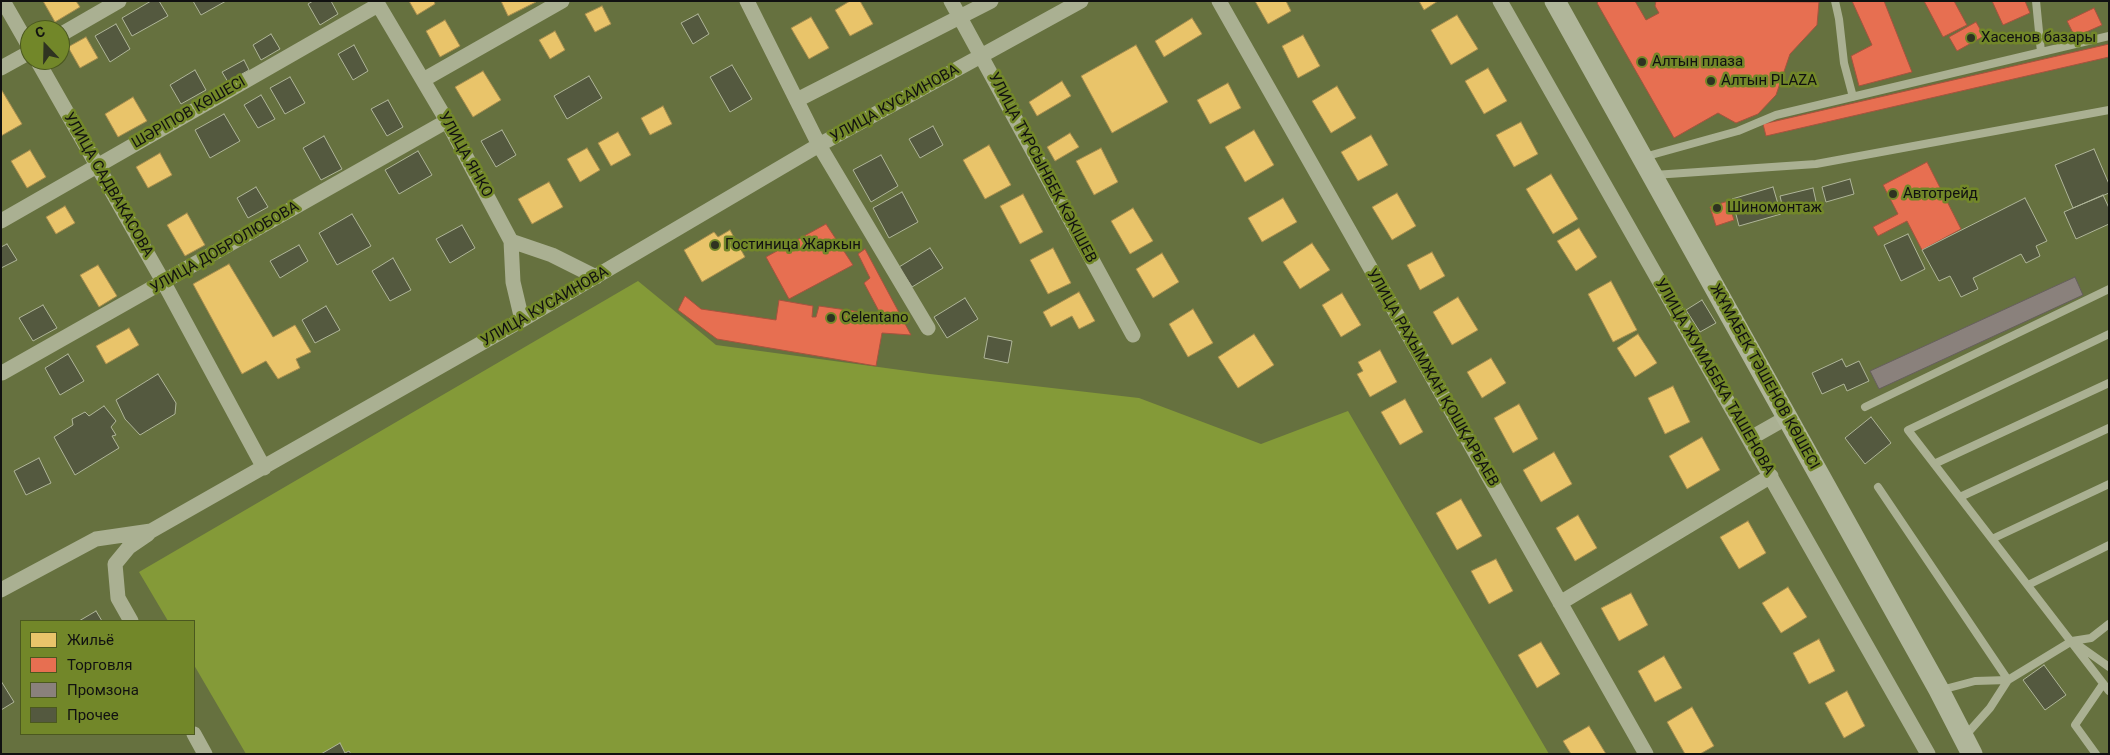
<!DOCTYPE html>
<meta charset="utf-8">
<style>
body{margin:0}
#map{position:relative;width:2110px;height:755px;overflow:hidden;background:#66713f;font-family:Roboto,sans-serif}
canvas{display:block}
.frame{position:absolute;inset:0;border:2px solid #111;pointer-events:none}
.legend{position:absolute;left:20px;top:620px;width:175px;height:115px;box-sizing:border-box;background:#728729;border:1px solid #4b581f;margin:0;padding:6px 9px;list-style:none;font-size:15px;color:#111}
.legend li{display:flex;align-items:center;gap:10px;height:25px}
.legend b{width:25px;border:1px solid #4b581f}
.north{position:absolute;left:20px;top:20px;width:50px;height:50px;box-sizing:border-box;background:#728729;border:1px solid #4b581f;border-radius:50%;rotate:339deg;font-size:14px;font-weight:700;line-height:20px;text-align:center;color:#111}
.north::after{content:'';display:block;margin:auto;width:18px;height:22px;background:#2f3321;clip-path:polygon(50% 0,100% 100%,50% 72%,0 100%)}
</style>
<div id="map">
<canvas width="2110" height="755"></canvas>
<div class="frame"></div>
<ul class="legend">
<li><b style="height:14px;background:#e9c46a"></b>Жильё</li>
<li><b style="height:14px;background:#e76f51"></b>Торговля</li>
<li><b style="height:14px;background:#8a817c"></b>Промзона</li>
<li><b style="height:14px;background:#54593f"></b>Прочее</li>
</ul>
<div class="north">С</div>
</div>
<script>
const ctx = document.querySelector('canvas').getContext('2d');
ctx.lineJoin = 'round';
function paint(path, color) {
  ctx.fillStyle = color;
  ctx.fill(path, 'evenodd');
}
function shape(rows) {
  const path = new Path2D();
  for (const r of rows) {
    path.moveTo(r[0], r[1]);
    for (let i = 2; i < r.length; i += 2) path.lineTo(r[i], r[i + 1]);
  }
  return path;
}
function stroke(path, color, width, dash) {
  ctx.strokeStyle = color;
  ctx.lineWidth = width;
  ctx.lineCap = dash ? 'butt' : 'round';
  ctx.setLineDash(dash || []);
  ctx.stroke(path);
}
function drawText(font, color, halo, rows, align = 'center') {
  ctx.font = font + ' Roboto,sans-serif';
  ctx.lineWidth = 5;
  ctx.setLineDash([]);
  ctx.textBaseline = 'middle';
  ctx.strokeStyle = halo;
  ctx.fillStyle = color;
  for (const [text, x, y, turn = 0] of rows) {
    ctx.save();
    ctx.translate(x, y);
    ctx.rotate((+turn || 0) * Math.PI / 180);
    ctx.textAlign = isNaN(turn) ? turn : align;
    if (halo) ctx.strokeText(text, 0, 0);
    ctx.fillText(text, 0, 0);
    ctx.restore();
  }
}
paint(shape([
 [638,281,716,345,930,374,1139,398,1261,444,1348,411,1549,754,246,754,194,665,194,621,168,621,139,572]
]), '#849a38');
const homes = shape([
 [43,1,76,1,80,7,55,22,43,1],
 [409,1,434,1,435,4,417,15,409,1],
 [501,1,536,1,536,2,508,16,501,1],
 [850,1,860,1,873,24,850,36,835,10,850,1],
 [1255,1,1286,1,1291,11,1268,24,1255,1],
 [1419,1,1438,1,1424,10,1419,1],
 [602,6,611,24,595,32,585,14,602,6],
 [1457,15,1478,49,1451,65,1431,30,1457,15],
 [811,17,829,48,809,59,791,28,811,17],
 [1192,18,1202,34,1164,57,1155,41,1192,18],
 [445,20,460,46,440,57,426,31,445,20],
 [555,31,565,50,550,59,539,40,555,31],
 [1303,35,1320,66,1298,78,1282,46,1303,35],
 [86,37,98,58,80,68,68,47,86,37],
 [1136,45,1168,102,1112,133,1081,76,1136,45],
 [1488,68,1507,101,1484,114,1465,81,1488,68],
 [483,71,501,100,473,117,455,87,483,71],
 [1062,81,1071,96,1037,116,1029,102,1062,81],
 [1228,83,1241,108,1210,124,1197,100,1228,83],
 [1337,86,1356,118,1331,133,1312,101,1337,86],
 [1,89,22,124,1,136,1,89],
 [133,97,147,121,118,137,105,114,133,97],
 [663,106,672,124,650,135,641,118,663,106],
 [1521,122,1538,154,1514,167,1496,135,1521,122],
 [1254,130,1274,165,1245,182,1225,147,1254,130],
 [618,132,631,155,611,166,598,143,618,132],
 [1070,133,1079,147,1055,161,1047,147,1070,133],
 [1371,135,1388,165,1358,181,1341,152,1371,135],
 [989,145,1011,185,985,199,963,160,989,145],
 [587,148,600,170,580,182,567,159,587,148],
 [1101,148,1118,182,1094,195,1076,161,1101,148],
 [30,150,46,177,27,188,11,161,30,150],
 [160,153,172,175,148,188,136,167,160,153],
 [1551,174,1578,219,1553,234,1526,189,1551,174],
 [549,182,563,207,532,224,518,199,549,182],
 [1397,193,1416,226,1392,240,1372,207,1397,193],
 [1023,194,1043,232,1020,244,1000,206,1023,194],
 [1283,198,1297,222,1262,242,1248,218,1283,198],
 [65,206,75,223,56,234,46,217,65,206],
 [1133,208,1153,241,1130,254,1111,221,1133,208],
 [187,213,205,245,185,256,167,225,187,213],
 [1579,228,1597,257,1576,271,1557,241,1579,228],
 [730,230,745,257,702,282,684,250,714,232,718,237,730,230],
 [1312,243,1330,270,1300,289,1283,262,1312,243],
 [1053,248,1071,283,1048,294,1030,260,1053,248],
 [1432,252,1445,276,1420,290,1407,265,1432,252],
 [1162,253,1179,282,1153,298,1136,269,1162,253],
 [229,264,273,337,295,325,311,352,296,359,300,368,278,379,266,361,242,374,193,284,229,264],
 [98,265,117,296,99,307,80,275,98,265],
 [1611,281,1637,330,1613,342,1588,294,1611,281],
 [1079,292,1095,321,1079,329,1072,316,1051,327,1043,312,1079,292],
 [1342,293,1361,325,1341,337,1322,305,1342,293],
 [1458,297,1478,330,1452,345,1433,312,1458,297],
 [1193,309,1213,343,1188,357,1169,324,1193,309],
 [129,328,139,345,106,364,96,346,129,328],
 [1254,334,1274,365,1238,388,1218,357,1254,334],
 [1638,334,1657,363,1635,377,1617,348,1638,334],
 [1380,350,1397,382,1370,397,1357,374,1363,371,1358,362,1380,350],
 [1491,358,1506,383,1482,398,1467,372,1491,358],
 [1673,386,1690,422,1665,434,1648,398,1673,386],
 [1405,399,1423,432,1400,445,1381,412,1405,399],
 [1519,404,1538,439,1513,453,1494,418,1519,404],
 [1702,437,1720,470,1687,489,1669,456,1702,437],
 [1554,452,1572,484,1541,502,1523,470,1554,452],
 [1461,499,1482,536,1457,550,1436,513,1461,499],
 [1578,515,1597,548,1575,561,1556,528,1578,515],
 [1748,521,1766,553,1739,569,1720,537,1748,521],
 [1496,559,1513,591,1489,604,1471,571,1496,559],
 [1788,587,1807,617,1781,633,1762,603,1788,587],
 [1631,593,1648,625,1619,641,1601,608,1631,593],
 [1819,639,1835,671,1809,684,1793,653,1819,639],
 [1541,642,1560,674,1537,688,1518,655,1541,642],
 [1664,656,1682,688,1655,702,1638,671,1664,656],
 [1847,691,1865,726,1844,738,1825,703,1847,691],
 [1692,707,1714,746,1700,754,1685,754,1667,722,1692,707],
 [1589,726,1606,754,1571,754,1563,741,1589,726]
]);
paint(homes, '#e9c46a');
stroke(homes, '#a88e4f', 1);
const shops = shape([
 [1599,1,1635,1,1646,20,1659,13,1655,6,1656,1,1819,2,1817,25,1790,54,1776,95,1758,114,1736,123,1718,113,1674,138,1597,3,1599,1],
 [1852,1,1884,1,1912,72,1859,86,1851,56,1872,45,1852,1],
 [1924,1,1954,1,1967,25,1943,37,1924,1],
 [1992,1,2025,1,2030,13,2003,25,1992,1],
 [2094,8,2102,25,2075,37,2067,21,2094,8],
 [1976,22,1984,36,1957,51,1949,37,1976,22],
 [2109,44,2109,57,1766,136,1763,124,2109,44],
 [1927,162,1961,229,1922,250,1907,221,1878,236,1873,227,1898,214,1883,185,1927,162],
 [1728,201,1734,220,1716,226,1710,207,1728,201],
 [826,224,853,265,789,299,766,257,826,224],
 [865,249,911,335,882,333,876,366,717,339,678,310,685,296,701,309,776,320,779,300,813,306,812,317,816,317,819,306,881,315,864,283,870,278,858,254,865,249]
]);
paint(shops, '#e76f51');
stroke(shops, '#a7533e', 1);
const industry = shape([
 [2075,277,2083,295,1879,389,1870,371,2075,277]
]);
paint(industry, '#8a817c');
stroke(industry, '#665f5c', 1);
const building = shape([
 [151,1,159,1,168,16,132,36,122,18,151,1],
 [193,1,226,1,201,15,193,1],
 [313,1,331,1,338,14,320,25,308,4,313,1],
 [698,14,709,34,693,44,681,23,698,14],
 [116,24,130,49,110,62,95,36,116,24],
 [271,34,280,49,261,60,253,45,271,34],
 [354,45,368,71,353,80,338,54,354,45],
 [244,60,249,70,228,82,222,72,244,60],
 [732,65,752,99,730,112,710,77,732,65],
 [195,70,206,90,181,104,170,85,195,70],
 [589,76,602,98,567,119,554,96,589,76],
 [290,77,305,103,285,114,270,88,290,77],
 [261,95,275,119,258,128,244,105,261,95],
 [388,100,403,127,387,136,371,109,388,100],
 [224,114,240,141,210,158,195,130,224,114],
 [933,126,943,145,920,158,909,139,933,126],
 [502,130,516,155,496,167,481,141,502,130],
 [324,136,342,169,321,180,303,148,324,136],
 [2094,149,2109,184,2109,193,2073,208,2055,165,2094,149],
 [418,151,432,175,399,194,385,170,418,151],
 [881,155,898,186,871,202,853,170,881,155],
 [1850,179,1854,194,1826,202,1822,187,1850,179],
 [256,187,268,207,248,218,237,198,256,187],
 [1773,187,1781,214,1739,226,1732,199,1773,187],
 [1813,188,1817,206,1784,213,1780,196,1813,188],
 [902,192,918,222,889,238,873,208,902,192],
 [2103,195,2109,208,2109,224,2076,239,2064,212,2103,195],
 [2025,198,2047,241,2036,246,2040,256,2026,263,2021,254,1973,278,1978,289,1961,297,1950,276,1939,281,1922,250,2025,198],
 [352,214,371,246,337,265,319,233,352,214],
 [462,225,475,248,450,263,436,239,462,225],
 [1908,234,1925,269,1901,281,1884,245,1908,234],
 [7,244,17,260,1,268,1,247,7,244],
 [299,245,308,261,280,278,270,261,299,245],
 [930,248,943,268,912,287,899,267,930,248],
 [393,258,411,290,390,301,372,271,393,258],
 [965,298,978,319,947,338,934,317,965,298],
 [1702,300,1716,323,1700,332,1686,310,1702,300],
 [43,305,57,328,33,341,19,318,43,305],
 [326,306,340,330,315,343,302,320,326,306],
 [988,336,1012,341,1008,363,984,358,988,336],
 [68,354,84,381,60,395,45,368,68,354],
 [1842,359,1846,367,1859,361,1869,381,1847,391,1844,384,1822,394,1812,373,1842,359],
 [158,374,176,403,175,414,140,435,125,419,116,400,158,374],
 [104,406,116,421,111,427,116,435,112,436,119,448,75,475,54,437,73,425,72,419,85,412,89,416,104,406],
 [1871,417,1891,443,1865,464,1845,438,1871,417],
 [39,458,51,483,26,495,14,471,39,458],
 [96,611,102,621,79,621,96,611],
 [2044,665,2066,695,2045,710,2023,680,2044,665],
 [1,681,14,702,1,710,1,681],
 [340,743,345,753,349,751,351,754,321,754,340,743]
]);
paint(building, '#54593f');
stroke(building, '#afb599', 1);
stroke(shape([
 [1835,1,1839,19,1844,63,1853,97],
 [2036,1,2041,52],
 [1644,157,1738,131,1776,115,2109,36],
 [1654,175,1816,164,2109,110],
 [2109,334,1908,430,2109,691],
 [1865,407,2109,289],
 [1934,464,2109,383],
 [1878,487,2008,680],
 [1960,497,2109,428],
 [1992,539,2109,484],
 [2028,585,2109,545],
 [2078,645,2109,667],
 [1941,690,1975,681,2008,680],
 [1965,736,1990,708,2008,680,2072,641,2091,638,2109,624],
 [2096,754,2075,725,2103,684]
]), '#aab092', 8);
stroke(shape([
 [3,1,30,48],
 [376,1,447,121,511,241,513,282,522,320],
 [747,1,819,145,928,328],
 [951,1,1133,335],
 [1219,1,1646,754],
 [1500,1,1928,754],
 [60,35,119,1],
 [37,60,164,283,264,468],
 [1,68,30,52],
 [423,80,562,1],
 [797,100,991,1],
 [1,221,378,5],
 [511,241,552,255,596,277],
 [2,373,447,121],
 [1749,439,1786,418],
 [1,590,96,539,151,531,522,320,819,145,1081,1],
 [1560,603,1771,476],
 [131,621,118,598,115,564,129,547,148,534],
 [194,734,205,754]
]), '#aab092', 15);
stroke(shape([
 [1555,1,1939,690,1972,754]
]), '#b0b69a', 21);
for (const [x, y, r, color] of [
 [1971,38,5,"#2f3321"],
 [1642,62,5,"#2f3321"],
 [1711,81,5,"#2f3321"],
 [1893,194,5,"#2f3321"],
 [1717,208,5,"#2f3321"],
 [715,245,5,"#2f3321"],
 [831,318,5,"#2f3321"]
]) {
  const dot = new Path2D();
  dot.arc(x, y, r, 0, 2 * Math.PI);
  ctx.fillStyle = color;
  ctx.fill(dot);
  stroke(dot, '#728729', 2);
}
drawText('15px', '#111', '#728729', [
 ["Хасенов базары",1981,38],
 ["Алтын плаза",1652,62],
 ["Алтын PLAZA",1721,81],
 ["Автотрейд",1903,194],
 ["Шиномонтаж",1727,208],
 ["Гостиница Жаркын",725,245],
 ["Celentano",841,318]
], 'left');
drawText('15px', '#111', '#728729', [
 ["УЛИЦА КУСАИНОВА",895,104,-29],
 ["ШӘРІПОВ КӨШЕСІ",189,113,-30],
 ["УЛИЦА ЯНКО",465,155,61],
 ["УЛИЦА ТҰРСЫНБЕК КӘКІШЕВ",1042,168,62],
 ["УЛИЦА САДВАКАСОВА",108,185,60],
 ["УЛИЦА ДОБРОЛЮБОВА",225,248,-30],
 ["УЛИЦА КУСАИНОВА",545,307,-30],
 ["УЛИЦА ЖУМАБЕКА ТАШЕНОВА",1714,377,60],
 ["ЖҰМАБЕК ТӘШЕНОВ КӨШЕСІ",1764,377,61],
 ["УЛИЦА РАХЫМЖАН ҚОШҚАРБАЕВ",1432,378,60]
]);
</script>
